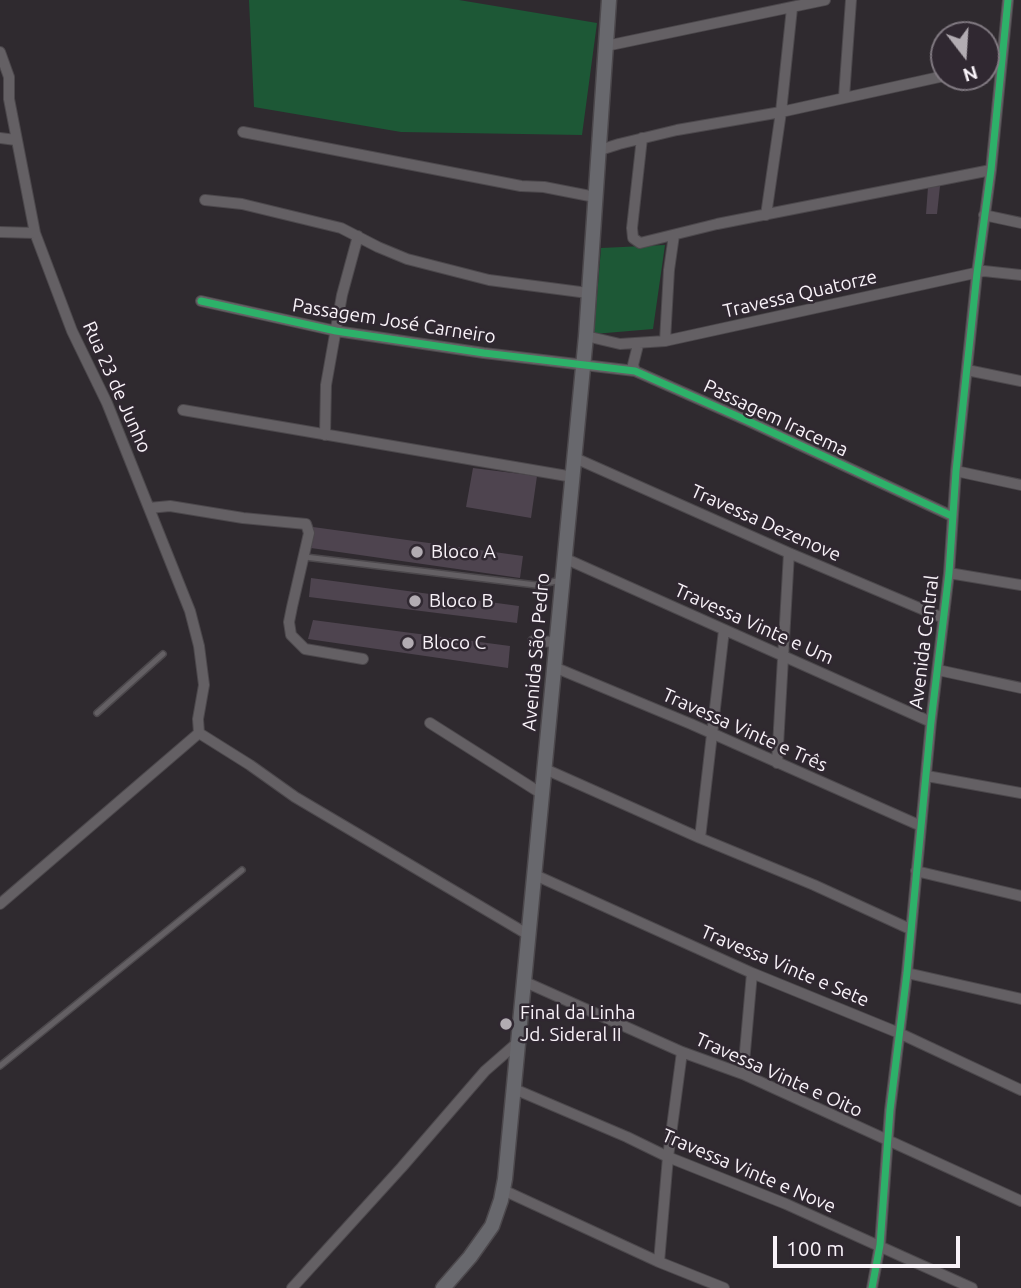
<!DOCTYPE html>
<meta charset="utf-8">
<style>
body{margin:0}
#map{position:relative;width:1021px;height:1288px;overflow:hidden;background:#2f2a2f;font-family:Ubuntu,sans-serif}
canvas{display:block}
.north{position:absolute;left:930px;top:21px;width:70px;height:70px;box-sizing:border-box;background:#302831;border:2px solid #807981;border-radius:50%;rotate:163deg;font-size:19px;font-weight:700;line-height:28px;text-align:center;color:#f8f2f8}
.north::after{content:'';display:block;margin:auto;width:24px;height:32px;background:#b2acb2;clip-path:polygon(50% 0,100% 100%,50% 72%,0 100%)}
.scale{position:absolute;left:773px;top:1236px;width:187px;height:32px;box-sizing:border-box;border:4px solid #f8f2f8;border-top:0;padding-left:9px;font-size:21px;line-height:24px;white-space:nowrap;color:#f8f2f8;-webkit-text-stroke:5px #302831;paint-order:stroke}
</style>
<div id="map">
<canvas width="1021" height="1288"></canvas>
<div class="north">N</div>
<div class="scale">100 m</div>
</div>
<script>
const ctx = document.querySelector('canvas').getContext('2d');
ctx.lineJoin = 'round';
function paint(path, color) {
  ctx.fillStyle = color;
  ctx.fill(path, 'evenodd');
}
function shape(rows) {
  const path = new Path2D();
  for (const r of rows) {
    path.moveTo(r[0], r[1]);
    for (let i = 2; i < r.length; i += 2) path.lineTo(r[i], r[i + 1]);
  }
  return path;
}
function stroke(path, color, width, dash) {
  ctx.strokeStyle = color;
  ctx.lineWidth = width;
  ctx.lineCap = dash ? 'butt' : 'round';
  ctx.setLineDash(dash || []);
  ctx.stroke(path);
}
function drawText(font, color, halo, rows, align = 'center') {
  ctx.font = font + ' Ubuntu,sans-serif';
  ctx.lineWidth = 5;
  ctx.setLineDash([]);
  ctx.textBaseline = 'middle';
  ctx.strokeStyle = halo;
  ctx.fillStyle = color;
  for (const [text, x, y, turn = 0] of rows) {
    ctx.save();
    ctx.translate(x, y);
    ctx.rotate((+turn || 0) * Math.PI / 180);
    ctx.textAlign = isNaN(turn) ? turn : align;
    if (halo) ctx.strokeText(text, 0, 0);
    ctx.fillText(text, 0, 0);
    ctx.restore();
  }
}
paint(shape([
 [249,0,459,0,597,23,582,135,401,132,254,107],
 [665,245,653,329,594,334,601,248]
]), '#1d5836');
paint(shape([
 [940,186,937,214,926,214,928,187],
 [473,468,537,476,531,518,466,507],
 [313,527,523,556,520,578,311,548],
 [311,578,519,606,517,623,309,597],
 [313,620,510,646,508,668,308,639]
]), '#4e444f');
const service = shape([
 [305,557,536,585,562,580],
 [97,713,163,654],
 [0,1066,242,870]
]);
const minor = shape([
 [606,46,825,0],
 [0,52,9,77,9,99,35,233,72,331,107,403,190,611,199,646,204,685,198,719,199,733],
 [986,66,1000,63],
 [844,97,851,0],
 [243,132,521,186,544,187,595,197],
 [0,138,16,140],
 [642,138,632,228,633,238,640,243,717,224,991,170],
 [597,151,619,144,677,130,781,112,944,76],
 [205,200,242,204,341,228,378,247,407,259,489,280,588,293],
 [766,215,781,112,792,8],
 [984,215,1021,223],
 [0,232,35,233],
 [201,301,336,331,484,353,635,371,748,421,952,516],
 [586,336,620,344,665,341,984,271,1021,275],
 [665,341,669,270,674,235],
 [967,370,1021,381],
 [635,371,633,365,638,345],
 [183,410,573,477],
 [325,435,326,385,342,295,358,236],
 [575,458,789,553,943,618],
 [956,471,1021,485],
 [149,508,170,506,243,518,306,524,309,533,292,607,289,622,291,635,305,649,363,659],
 [564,558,931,722],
 [949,573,1021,585],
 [533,641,557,642],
 [554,667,691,724,921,826],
 [938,670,1021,688],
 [430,723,542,794],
 [199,733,250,765,295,797,527,934],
 [777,763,789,553],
 [545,769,700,838,814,885,910,929],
 [927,776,1021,793],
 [700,838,724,630],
 [916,871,1021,896],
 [535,875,752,973,899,1033,1021,1090],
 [0,904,199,733],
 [907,973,1021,999],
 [523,981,682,1052,743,1074,1021,1201],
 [743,1074,752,973],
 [512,1088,627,1137,668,1157,786,1204,972,1288],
 [503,1190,659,1262,724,1288],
 [659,1262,668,1157,682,1052],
 [292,1288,402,1167,485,1071,517,1043],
 [872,1288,880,1245,890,1110,907,973,931,722,949,573,956,471,977,273,991,170,1008,0]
]);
const secondary = shape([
 [443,1288,470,1257,492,1226,501,1200,505,1179,586,336,609,0]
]);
stroke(service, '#4c484c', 8);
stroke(minor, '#4c484c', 12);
stroke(secondary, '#4c484c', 17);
stroke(service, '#646064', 5);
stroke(minor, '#646064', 10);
stroke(secondary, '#68686d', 14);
stroke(shape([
 [201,301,336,331,484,353,635,371,748,421,952,516],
 [872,1288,880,1245,890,1110,907,973,931,722,949,573,956,471,977,273,991,170,1008,0]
]), '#2db169', 7);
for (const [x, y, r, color] of [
 [417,552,7,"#b2acb2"],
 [415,601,7,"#b2acb2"],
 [408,643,7,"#b2acb2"],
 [506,1024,7,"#b2acb2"]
]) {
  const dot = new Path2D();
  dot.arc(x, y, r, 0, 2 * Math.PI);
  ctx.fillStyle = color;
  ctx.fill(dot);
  stroke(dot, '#302831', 2.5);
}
drawText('19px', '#f8f2f8', '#302831', [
 ["Travessa Quatorze",800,294,-13],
 ["Passagem José Carneiro",394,321,9],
 ["Rua 23 de Junho",117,387,66],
 ["Passagem Iracema",776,418,25],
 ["Travessa Dezenove",766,523,24],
 ["Travessa Vinte e Um",754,624,24],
 ["Avenida Central",924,642,-83],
 ["Avenida São Pedro",536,652,-85],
 ["Travessa Vinte e Três",745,730,24],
 ["Travessa Vinte e Sete",785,966,23],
 ["Travessa Vinte e Oito",779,1075,24],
 ["Travessa Vinte e Nove",749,1171,23]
]);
drawText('19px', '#f8f2f8', '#302831', [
 ["Bloco A",431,552],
 ["Bloco B",429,601],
 ["Bloco C",422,643],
 ["Final da Linha",520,1013],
 ["Jd. Sideral II",520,1035]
], 'left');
</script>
